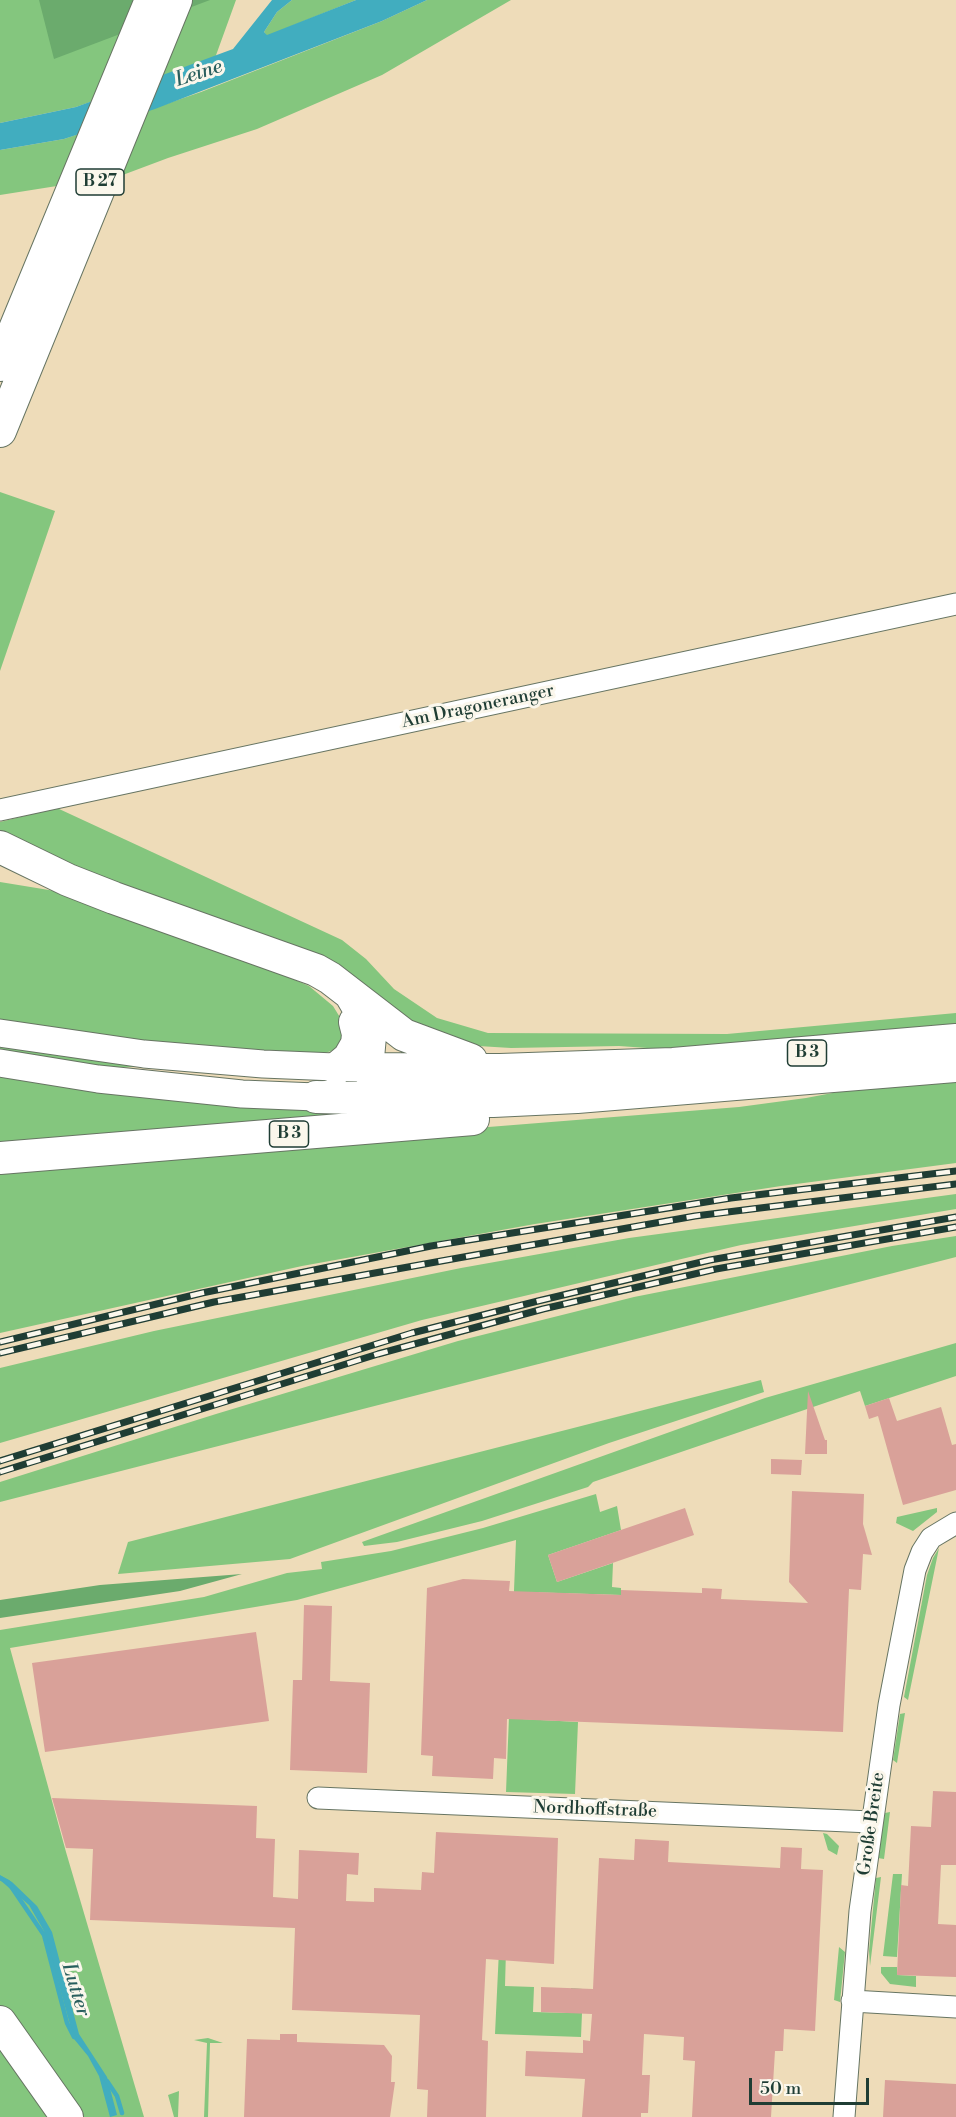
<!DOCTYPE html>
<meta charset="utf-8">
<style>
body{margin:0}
#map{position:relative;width:956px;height:2117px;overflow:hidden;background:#eedcb9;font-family:"Libre Bodoni",serif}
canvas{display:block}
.scale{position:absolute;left:749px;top:2078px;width:120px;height:27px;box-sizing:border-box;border:3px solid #1f3d34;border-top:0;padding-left:8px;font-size:18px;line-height:21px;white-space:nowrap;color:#1f3d34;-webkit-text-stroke:4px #fbf7ec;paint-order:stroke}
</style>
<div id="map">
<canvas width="956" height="2117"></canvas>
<div class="scale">50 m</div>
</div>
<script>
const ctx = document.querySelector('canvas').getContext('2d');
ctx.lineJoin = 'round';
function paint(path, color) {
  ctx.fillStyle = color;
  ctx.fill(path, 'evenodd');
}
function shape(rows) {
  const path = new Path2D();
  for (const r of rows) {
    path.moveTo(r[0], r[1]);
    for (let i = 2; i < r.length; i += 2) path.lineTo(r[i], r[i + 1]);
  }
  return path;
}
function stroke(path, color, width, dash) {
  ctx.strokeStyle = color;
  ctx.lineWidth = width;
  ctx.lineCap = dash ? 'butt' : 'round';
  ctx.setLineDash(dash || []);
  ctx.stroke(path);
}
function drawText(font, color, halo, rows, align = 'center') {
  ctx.font = font + ' "Libre Bodoni",serif';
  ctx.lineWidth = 6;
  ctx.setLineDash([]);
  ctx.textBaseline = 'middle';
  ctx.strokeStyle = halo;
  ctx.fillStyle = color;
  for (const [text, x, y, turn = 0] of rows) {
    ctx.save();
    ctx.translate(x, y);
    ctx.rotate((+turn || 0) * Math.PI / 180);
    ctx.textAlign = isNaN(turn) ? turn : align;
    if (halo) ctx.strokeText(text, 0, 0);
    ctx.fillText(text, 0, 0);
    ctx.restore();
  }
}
paint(shape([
 [0,0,236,0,215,58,76,107,0,123],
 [292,0,356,0,267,36,264,32,277,12],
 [427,0,511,0,382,75,257,129,168,158,120,176,0,195,0,150,64,139,201,92,382,21],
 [0,492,55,511,0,671],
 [57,808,342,940,366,959,394,989,437,1018,488,1033,727,1034,956,1013,956,1027,661,1049,619,1046,511,1048,478,1046,440,1038,137,891,27,847,0,833,0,822],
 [0,882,55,891,263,966,309,986,333,1006,341,1019,345,1036,337,1049,319,1055,212,1050,0,1021],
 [0,1043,136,1063,136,1067,100,1068,0,1053],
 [0,1073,425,1111,0,1148],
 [956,1076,956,1163,781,1186,535,1224,302,1266,0,1333,0,1166,739,1107,806,1098,901,1080],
 [956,1194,956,1209,741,1245,422,1320,0,1443,0,1368,154,1331,461,1268,629,1238],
 [956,1236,956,1257,0,1502,0,1482,216,1414,458,1341,634,1297,892,1246],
 [956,1343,956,1376,865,1406,860,1391,593,1482,588,1487,482,1521,397,1542,364,1546,362,1542,765,1398],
 [761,1380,764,1392,609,1443,290,1559,118,1574,128,1542],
 [596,1494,600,1512,617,1506,621,1530,548,1555,557,1582,613,1563,612,1587,621,1588,621,1595,526,1592,522,1719,578,1722,575,1794,506,1792,516,1540,297,1600,10,1648,66,1852,144,2117,79,2117,0,2007,0,1630,204,1597,287,1573,322,1569,321,1562,391,1551,483,1528],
 [937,1508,937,1512,913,1531,896,1523,897,1517],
 [939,1548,908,1700,904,1697,927,1575,933,1558],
 [905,1713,897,1763,893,1760,900,1714],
 [890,1812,884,1859,878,1858,885,1813],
 [823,1833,827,1834,839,1846,837,1855,828,1850],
 [893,1874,902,1874,897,1957,883,1956],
 [881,1877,870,1966,869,1951,876,1878],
 [839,1947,845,1952,840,2002,834,2000],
 [499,1950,506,1950,505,1986,534,1987,533,2012,571,2013,571,1988,583,1989,581,2037,495,2034],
 [881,1967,897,1967,897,1975,916,1976,916,1987,890,1984,881,1973],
 [208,2038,223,2043,210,2043,208,2117,204,2117,207,2043,194,2040],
 [0,2041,55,2117,0,2117],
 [179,2091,178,2117,174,2117,168,2095]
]), '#84c67e');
paint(shape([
 [39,0,210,0,54,59],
 [242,1574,180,1591,0,1618,0,1600,100,1585]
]), '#6bab6d');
paint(shape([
 [272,0,292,0,277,12,264,32,267,35,356,0,427,0,382,21,155,109,64,139,0,150,0,123,76,107,233,49],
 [0,1875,12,1882,37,1906,52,1932,79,2034,107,2077,117,2115,110,2117,99,2076,88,2056,74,2039,44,1931,29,1905,0,1880]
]), '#41adbf');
stroke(shape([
 [0,1878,8,1882,44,1935,67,2023,74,2037],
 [107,2081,117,2096,122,2113]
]), '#41adbf', 4.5);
paint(shape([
 [808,1391,825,1440,827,1440,827,1454,805,1454],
 [889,1398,897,1421,941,1407,952,1445,956,1444,956,1490,903,1505,878,1416,869,1419,865,1406],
 [771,1459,802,1460,801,1475,771,1474],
 [792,1491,864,1494,863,1524,872,1555,863,1554,861,1590,849,1589,843,1732,507,1719,506,1759,494,1758,493,1779,432,1776,433,1756,421,1755,427,1588,463,1579,510,1581,509,1591,621,1595,621,1590,702,1593,702,1588,722,1589,721,1599,808,1603,789,1582],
 [685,1508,694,1535,557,1582,548,1555],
 [304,1605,332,1606,330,1681,370,1683,367,1773,290,1770,293,1680,302,1680],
 [256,1632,269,1721,45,1752,32,1663],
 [933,1791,956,1792,956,1865,941,1865,938,1924,956,1925,956,1977,897,1975,901,1885,908,1886,911,1826,931,1827],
 [52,1798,257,1806,256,1838,275,1839,273,1897,298,1899,299,1850,359,1853,358,1875,347,1874,346,1901,374,1902,374,1888,421,1890,422,1872,434,1873,436,1832,558,1838,554,1964,486,1959,482,2040,488,2041,486,2117,427,2117,428,2090,417,2089,420,2015,292,2010,295,1928,90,1920,93,1849,66,1848],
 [635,1839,669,1841,668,1862,780,1868,781,1847,802,1848,801,1869,823,1870,815,2031,784,2029,783,2051,775,2051,771,2117,692,2117,695,2061,683,2060,684,2037,644,2034,642,2075,650,2075,648,2113,641,2113,641,2117,582,2117,585,2079,525,2076,526,2051,583,2053,583,2040,590,2041,592,2014,541,2012,541,1987,593,1989,599,1858,634,1860],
 [280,2034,297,2034,297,2042,384,2045,392,2056,391,2082,395,2082,390,2117,244,2117,247,2039,280,2040],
 [885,2080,956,2084,956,2117,883,2117]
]), '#d9a199');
const minor = shape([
 [0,810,956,604],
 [318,1798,871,1822],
 [852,2001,956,2007],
 [844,2117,860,1911,889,1705,915,1570,922,1552,931,1538,956,1523]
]);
const major = shape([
 [0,1033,144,1054,263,1064,359,1068],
 [0,1063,98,1079,242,1094,316,1097,336,1092]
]);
const highway = shape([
 [0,365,151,0],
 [0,431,176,0],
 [0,847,68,880,114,898,316,970,330,978,404,1035,471,1060],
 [351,995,365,1019,370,1036,367,1069,500,1070,673,1064,956,1040],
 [337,1068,349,1058,357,1044,358,1034,355,1022],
 [316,1097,493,1101,577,1097,956,1066],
 [0,1158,473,1119],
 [0,2022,67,2117]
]);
stroke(minor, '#677563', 23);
stroke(major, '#677563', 29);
stroke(highway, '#677563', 34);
stroke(minor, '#fff', 21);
stroke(major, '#fff', 27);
stroke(highway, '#fff', 32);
const rail = shape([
 [0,1342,202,1293,431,1246,731,1198,956,1171],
 [0,1353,214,1302,458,1258,695,1216,956,1184],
 [0,1461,412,1333,538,1301,710,1260,956,1217],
 [0,1472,378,1354,543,1309,716,1269,956,1227]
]);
stroke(rail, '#1f3d34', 7);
stroke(rail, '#fbf7ec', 4.5, [14]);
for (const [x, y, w] of [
 [100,182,48],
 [807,1053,39],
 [289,1134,39]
]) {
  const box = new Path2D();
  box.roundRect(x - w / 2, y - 13, w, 26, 4.5);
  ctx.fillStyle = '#fbf7ec';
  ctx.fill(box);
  stroke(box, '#1f3d34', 1.5);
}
drawText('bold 16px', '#1f3d34', null, [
 ["B 27",100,182],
 ["B 3",807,1053],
 ["B 3",289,1134]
]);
drawText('18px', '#1f3d34', '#fbf7ec', [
 ["Am Dragoneranger",478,707,-12],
 ["Nordhoffstraße",595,1810,2],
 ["Große Breite",872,1824,-82]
]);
drawText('italic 20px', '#295f5e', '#fbf7ec', [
 ["Leine",199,74,-18],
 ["Lutter",75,1990,73]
]);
</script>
